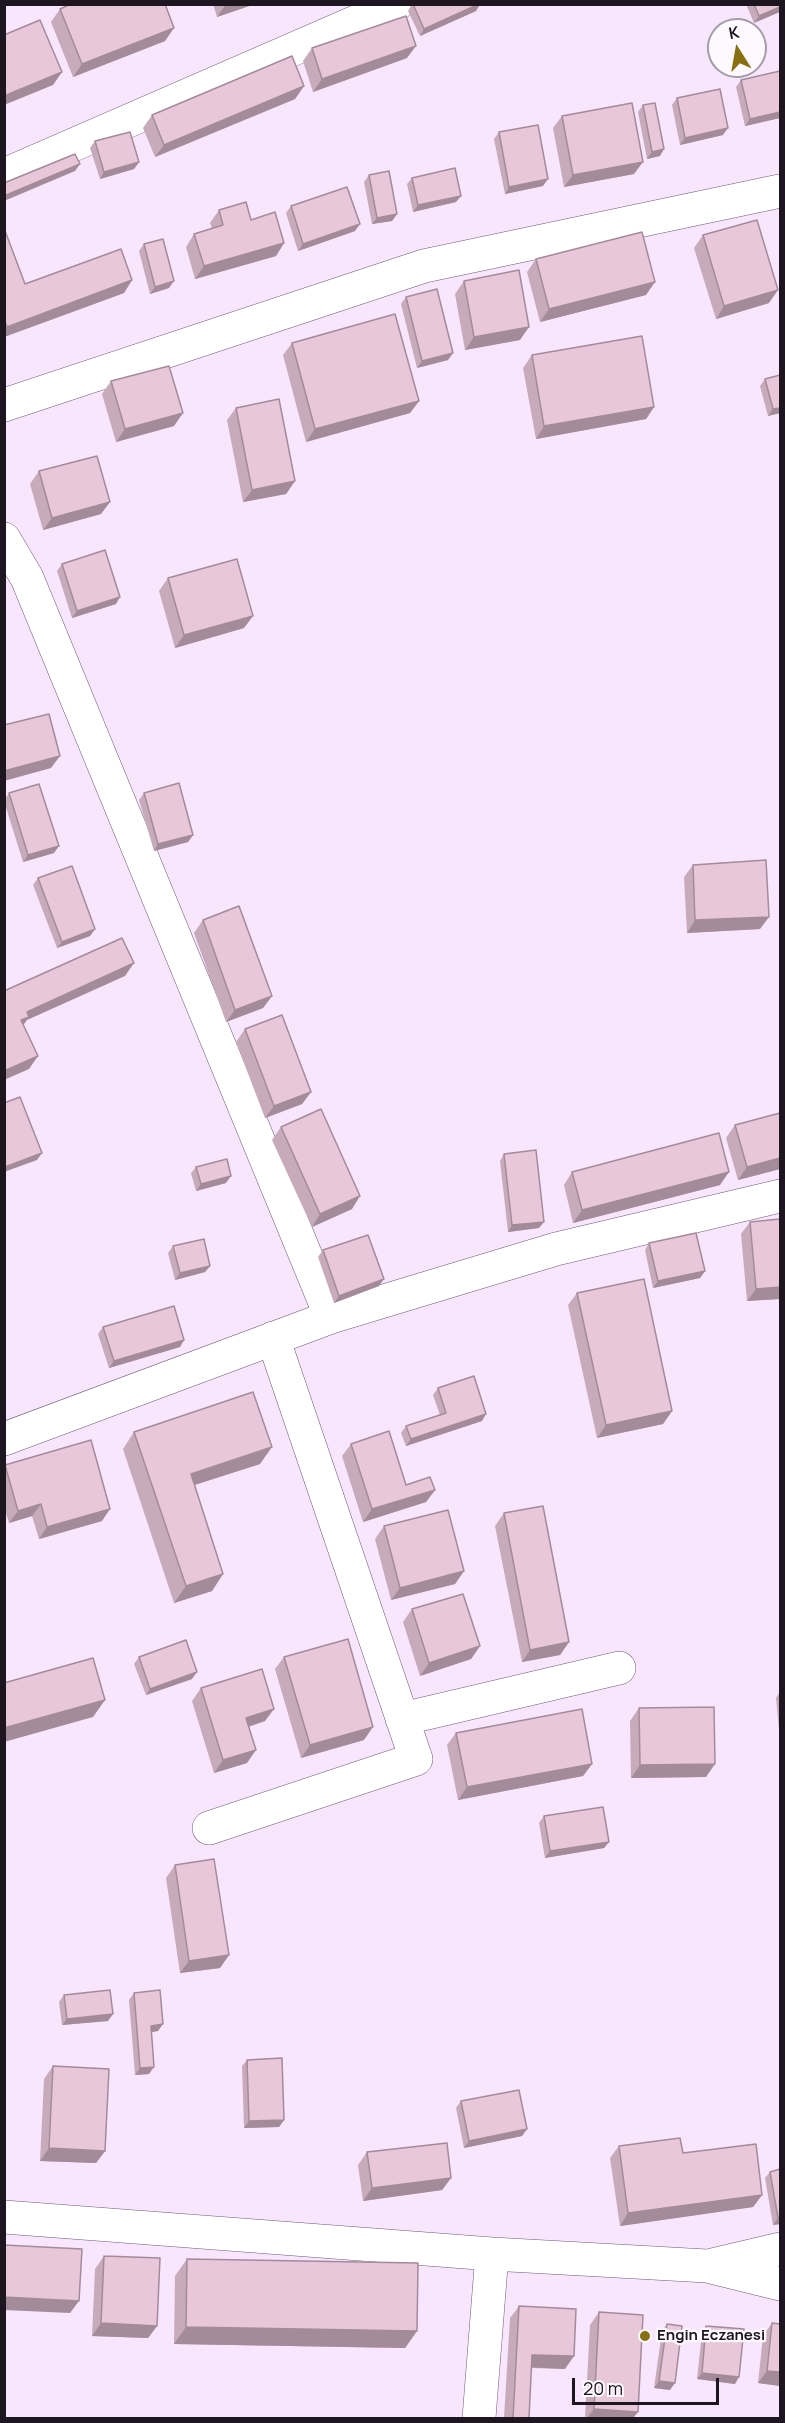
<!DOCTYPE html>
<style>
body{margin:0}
#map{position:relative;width:785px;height:2423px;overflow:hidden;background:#f7e6fe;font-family:Manrope,sans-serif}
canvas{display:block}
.frame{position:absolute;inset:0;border:6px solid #1d1520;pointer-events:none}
.north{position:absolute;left:707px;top:18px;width:60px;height:60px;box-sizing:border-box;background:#fdf9ff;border:2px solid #a39ea6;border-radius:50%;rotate:349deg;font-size:16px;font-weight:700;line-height:24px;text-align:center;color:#1d1520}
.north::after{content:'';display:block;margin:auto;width:21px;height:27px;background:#877011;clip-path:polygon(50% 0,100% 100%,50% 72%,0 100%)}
.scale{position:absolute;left:572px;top:2378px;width:147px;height:27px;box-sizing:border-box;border:3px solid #1d1520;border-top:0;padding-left:8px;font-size:18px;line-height:21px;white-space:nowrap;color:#1d1520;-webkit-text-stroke:4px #fdf9ff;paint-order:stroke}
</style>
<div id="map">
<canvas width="785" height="2423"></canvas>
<div class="frame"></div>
<div class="north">K</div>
<div class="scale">20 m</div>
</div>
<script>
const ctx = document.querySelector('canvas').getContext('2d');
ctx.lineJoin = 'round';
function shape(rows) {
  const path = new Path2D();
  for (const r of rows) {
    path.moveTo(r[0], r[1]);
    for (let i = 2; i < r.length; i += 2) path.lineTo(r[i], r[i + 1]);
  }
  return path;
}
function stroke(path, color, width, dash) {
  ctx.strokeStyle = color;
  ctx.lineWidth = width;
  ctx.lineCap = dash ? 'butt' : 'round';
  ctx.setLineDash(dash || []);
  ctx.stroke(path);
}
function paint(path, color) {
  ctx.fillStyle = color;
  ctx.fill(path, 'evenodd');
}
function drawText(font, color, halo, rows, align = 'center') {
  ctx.font = font + ' Manrope,sans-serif';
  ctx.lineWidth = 4.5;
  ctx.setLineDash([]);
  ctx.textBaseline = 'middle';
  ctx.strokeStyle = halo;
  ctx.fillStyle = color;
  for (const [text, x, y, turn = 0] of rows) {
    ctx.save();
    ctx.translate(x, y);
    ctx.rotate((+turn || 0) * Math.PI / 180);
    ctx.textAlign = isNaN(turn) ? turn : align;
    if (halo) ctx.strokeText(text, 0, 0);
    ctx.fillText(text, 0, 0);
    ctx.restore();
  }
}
const street = shape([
 [4,175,397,4],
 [4,405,424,266,780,191],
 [4,539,27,578,331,1317],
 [4,1439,331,1317,556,1249,780,1196],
 [402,1719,619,1668],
 [209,1828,416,1759,273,1338],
 [4,2217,492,2254,707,2266,780,2284],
 [712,2265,780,2249],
 [479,2418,492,2254]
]);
stroke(street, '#6d5b74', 34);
stroke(street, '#fff', 33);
paint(shape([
 [213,4,255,4,217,17],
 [412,4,480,4,476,11,420,36,408,11],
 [746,4,780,4,754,23],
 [60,9,165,41,73,77,51,22],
 [312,48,407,58,313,92,303,61],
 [780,71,780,118,745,126,736,87,741,80],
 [304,86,295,99,155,157,143,128,152,115],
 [677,98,723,135,680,145,672,105],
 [643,105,660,156,647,159,638,112],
 [562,116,634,174,564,187,553,128],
 [499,132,543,186,505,194,494,139],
 [95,141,139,162,134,169,100,179,90,148],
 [369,175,397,214,392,221,372,224,364,182],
 [412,178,456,202,413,212,407,184],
 [291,206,355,231,298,251,286,213],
 [219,210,284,243,276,256,195,279,186,247,194,234,212,228,210,223],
 [4,228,25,284,132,280,124,293,4,337],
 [703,235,769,303,716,319,694,248],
 [144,244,169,288,150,294,139,251],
 [536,259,646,295,540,322,527,272],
 [464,281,520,340,465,350,455,294],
 [406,297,448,360,417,368,401,304],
 [292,343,419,401,410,413,306,442,283,355],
 [532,355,654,407,646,419,536,439,523,368],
 [765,379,780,413,768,416,760,386],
 [111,381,174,426,116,442,102,394],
 [236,408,295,481,286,494,243,502,227,420],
 [39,471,101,514,43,530,30,484],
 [62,564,116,604,72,618,57,571],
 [168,578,244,628,175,648,159,591],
 [9,793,54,853,23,862,4,801],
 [144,793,193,835,188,842,154,851,139,800],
 [693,865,760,929,687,933,684,877],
 [38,878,95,929,90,936,57,948,33,885],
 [203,920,272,996,263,1008,226,1022,194,933],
 [245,1029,311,1092,302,1104,265,1118,236,1042],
 [735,1125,780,1169,738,1180,726,1138],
 [281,1127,352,1209,312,1227,272,1140],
 [504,1154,539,1228,508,1232,500,1161],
 [196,1167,226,1183,196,1191,191,1173],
 [572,1172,720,1185,573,1223,564,1185],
 [780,1219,780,1299,747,1301,741,1234,750,1222],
 [649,1243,705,1271,700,1278,653,1288,645,1250],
 [173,1246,210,1266,205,1272,175,1280,168,1253],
 [323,1250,379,1286,334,1303,318,1257],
 [577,1293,672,1411,663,1424,597,1438,568,1305],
 [103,1327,184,1340,180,1347,109,1368,98,1334],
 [438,1388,482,1421,406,1446,401,1433,406,1426,440,1415,433,1395],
 [134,1432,260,1464,194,1485,223,1574,212,1591,174,1603,123,1449],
 [351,1444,406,1485,435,1490,426,1502,363,1522,342,1456],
 [5,1465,102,1521,39,1539,32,1516,9,1523,4,1507],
 [504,1513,569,1642,560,1655,522,1662,495,1526],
 [384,1526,464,1571,455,1584,391,1600,375,1539],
 [412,1609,480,1646,471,1659,420,1676,403,1622],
 [139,1657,192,1679,146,1695,134,1664],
 [284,1657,364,1740,301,1758,275,1669],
 [201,1688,265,1721,249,1727,247,1763,214,1773,192,1701],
 [780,1692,780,1729,779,1729,776,1698],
 [639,1708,706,1777,631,1778,630,1721],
 [456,1733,592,1764,583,1776,458,1800,447,1745],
 [544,1816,609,1842,604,1848,545,1858,539,1823],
 [175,1865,229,1955,220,1968,180,1973,166,1878],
 [134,1993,158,2031,151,2032,149,2074,135,2075,129,2000],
 [64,1995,108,2021,62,2025,59,2002],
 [247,2060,284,2120,279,2127,244,2128,242,2066],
 [53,2066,105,2151,96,2163,40,2161,44,2079],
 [461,2101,527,2129,522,2136,464,2148,456,2108],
 [619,2146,683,2153,762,2195,753,2207,620,2226,610,2158],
 [367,2152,451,2178,442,2190,363,2201,358,2165],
 [780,2169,780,2224,773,2225,765,2178,770,2172],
 [104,2256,157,2326,148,2338,92,2336,95,2269],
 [187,2259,417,2331,405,2348,174,2344,175,2276],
 [519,2306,565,2369,531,2368,529,2418,504,2418,510,2318],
 [599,2312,638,2412,633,2418,585,2418,590,2325],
 [772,2323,780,2324,780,2386,758,2383,763,2336],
 [667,2324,670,2390,654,2388,662,2331],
 [706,2326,735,2384,697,2379,702,2333]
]), '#c8abbb');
paint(shape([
 [226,4,255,4,217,17],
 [480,4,476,11,420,36,424,29],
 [780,7,780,12,754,23,759,16],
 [174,28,165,41,73,77,82,64],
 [416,46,407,58,313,92,322,79],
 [62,72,53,85,4,105,4,96],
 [304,86,295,99,155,157,164,145],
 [780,112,780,118,745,126,750,119],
 [728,128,723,135,680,145,685,138],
 [664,149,660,156,647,159,652,152],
 [139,162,134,169,100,179,104,172],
 [643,162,634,174,564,187,573,175],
 [80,164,75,171,4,201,4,196],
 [548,179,543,186,505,194,509,187],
 [461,196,456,202,413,212,418,205],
 [397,214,392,221,372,224,377,218],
 [360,224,355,231,298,251,303,244],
 [284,243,276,256,195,279,204,266],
 [132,280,124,293,4,337,4,331,7,327],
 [174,281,169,288,150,294,155,287],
 [655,282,646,295,540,322,549,309],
 [778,290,769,303,716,319,724,306],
 [529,327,520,340,465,350,474,337],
 [453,353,448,360,417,368,422,361],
 [419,401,410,413,306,442,315,429],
 [654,407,646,419,536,439,544,426],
 [780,408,780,413,768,416,773,409],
 [183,413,174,426,116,442,125,429],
 [295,481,286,494,243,502,252,490],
 [110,502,101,514,43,530,52,518],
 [120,597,116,604,72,618,77,611],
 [253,616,244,628,175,648,184,635],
 [60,756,51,768,4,781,4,771],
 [193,835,188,842,154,851,158,844],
 [59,846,54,853,23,862,28,855],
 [769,917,760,929,687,933,695,920],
 [95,929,90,936,57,948,62,942],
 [134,963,125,976,27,1020,20,1030,12,1033,27,1012],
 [272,996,263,1008,226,1022,235,1010],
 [38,1056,29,1069,4,1080,4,1071],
 [311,1092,302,1104,265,1118,274,1106],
 [42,1153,37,1160,4,1172,5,1167],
 [780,1158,780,1169,738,1180,747,1167],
 [729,1172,720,1185,573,1223,582,1210],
 [231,1176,226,1183,196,1191,201,1184],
 [360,1196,352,1209,312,1227,320,1214],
 [544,1222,539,1228,508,1232,512,1225],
 [210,1266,205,1272,175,1280,180,1273],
 [705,1271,700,1278,653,1288,658,1281],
 [384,1279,379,1286,334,1303,339,1296],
 [780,1287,780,1299,747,1301,756,1289],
 [184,1340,180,1347,109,1368,114,1361],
 [672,1411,663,1424,597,1438,606,1425],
 [486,1414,482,1421,406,1446,411,1439],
 [272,1447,260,1464,179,1490,191,1474],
 [435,1490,426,1502,363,1522,372,1509],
 [41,1504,32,1516,9,1523,18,1511],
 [110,1509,102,1521,39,1539,47,1527],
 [464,1571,455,1584,391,1600,400,1588],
 [223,1574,212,1591,174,1603,186,1586],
 [569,1642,560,1655,522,1662,530,1650],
 [480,1646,471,1659,420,1676,429,1663],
 [197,1672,192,1679,146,1695,150,1689],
 [105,1700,93,1717,4,1742,4,1728],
 [274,1709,265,1721,237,1730,246,1718],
 [373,1727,364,1740,301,1758,310,1745],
 [256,1750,247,1763,214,1773,223,1760],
 [592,1764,583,1776,458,1800,467,1787],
 [715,1764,706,1777,631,1778,640,1765],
 [609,1842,604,1848,545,1858,550,1851],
 [229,1955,220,1968,180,1973,189,1961],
 [113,2014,108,2021,62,2025,67,2019],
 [163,2024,158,2031,146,2033,151,2026],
 [154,2067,149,2074,135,2075,140,2068],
 [284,2120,279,2127,244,2128,249,2121],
 [527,2129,522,2136,464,2148,469,2141],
 [49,2148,105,2151,96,2163,40,2161],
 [451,2178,442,2190,363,2201,372,2188],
 [762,2195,753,2207,620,2226,628,2213],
 [778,2218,780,2218,780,2224,773,2225],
 [4,2297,79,2301,70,2313,4,2310],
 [101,2323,157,2326,148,2338,92,2336],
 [186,2327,417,2331,405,2348,174,2344],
 [532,2355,574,2356,565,2369,523,2367],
 [767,2371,780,2372,780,2386,758,2383],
 [702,2373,739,2377,735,2384,697,2379],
 [659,2381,675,2383,670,2390,654,2388],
 [594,2409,638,2412,633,2418,587,2418]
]), '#a38b99');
const building = shape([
 [71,4,165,4,174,28,82,64,60,9,71,4],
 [413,4,479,4,424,29,413,4],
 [754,4,780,4,780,7,759,16,754,4],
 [406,16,416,46,322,79,312,48,406,16],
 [40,20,62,72,4,96,4,35,40,20],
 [292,56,304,86,164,145,152,115,292,56],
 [780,71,780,112,750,119,741,80,780,71],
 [720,89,728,128,685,138,677,98,720,89],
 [632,103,643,162,573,175,562,116,632,103],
 [655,103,664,149,652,152,643,105,655,103],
 [538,125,548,179,509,187,499,132,538,125],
 [130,132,139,162,104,172,95,141,130,132],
 [75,154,80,164,4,196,4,183,75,154],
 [455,168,461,196,418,205,412,178,455,168],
 [389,171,397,214,377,218,369,175,389,171],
 [347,187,360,224,303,244,291,206,347,187],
 [246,202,251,220,275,212,284,243,204,266,194,234,223,225,219,210,246,202],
 [757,220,778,290,724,306,703,235,757,220],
 [4,228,25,284,121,249,132,280,7,327,4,319,4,228],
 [642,232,655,282,549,309,536,259,642,232],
 [163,239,174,281,155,287,144,244,163,239],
 [519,270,529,327,474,337,464,281,519,270],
 [437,289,453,353,422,361,406,297,437,289],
 [395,314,419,401,315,429,292,343,395,314],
 [642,336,654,407,544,426,532,355,642,336],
 [169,366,183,413,125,429,111,381,169,366],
 [780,375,780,408,773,409,765,379,780,375],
 [279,399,295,481,252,490,236,408,279,399],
 [97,456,110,502,52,518,39,471,97,456],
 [105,550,120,597,77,611,62,564,105,550],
 [237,559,253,616,184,635,168,578,237,559],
 [49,714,60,756,4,771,4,725,49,714],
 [179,783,193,835,158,844,144,793,179,783],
 [39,784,59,846,28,855,9,793,39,784],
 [766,860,769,917,695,920,693,865,766,860],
 [72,866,95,929,62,942,38,878,72,866],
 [239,906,272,996,235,1010,203,920,239,906],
 [122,938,134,963,27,1012,29,1017,21,1020,38,1056,4,1071,4,991,122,938],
 [282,1015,311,1092,274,1106,245,1029,282,1015],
 [20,1097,42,1153,5,1167,4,1103,20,1097],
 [321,1109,360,1196,320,1214,281,1127,321,1109],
 [780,1113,780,1158,747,1167,735,1125,780,1113],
 [719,1133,729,1172,582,1210,572,1172,719,1133],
 [536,1150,544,1222,512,1225,504,1154,536,1150],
 [227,1159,231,1176,201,1184,196,1167,227,1159],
 [780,1219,780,1287,756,1289,750,1222,780,1219],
 [696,1233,705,1271,658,1281,649,1243,696,1233],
 [368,1235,384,1279,339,1296,323,1250,368,1235],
 [204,1239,210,1266,180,1273,173,1246,204,1239],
 [644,1279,672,1411,606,1425,577,1293,644,1279],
 [174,1306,184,1340,114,1361,103,1327,174,1306],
 [474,1376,486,1414,411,1439,406,1426,446,1413,438,1388,474,1376],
 [253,1392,272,1447,191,1474,223,1574,186,1586,134,1432,253,1392],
 [389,1431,406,1485,430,1477,435,1490,372,1509,351,1444,389,1431],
 [91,1440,110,1509,47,1527,41,1504,18,1511,5,1465,91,1440],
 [543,1506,569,1642,530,1650,504,1513,543,1506],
 [448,1510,464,1571,400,1588,384,1526,448,1510],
 [463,1594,480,1646,429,1663,412,1609,463,1594],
 [348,1639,373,1727,310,1745,284,1657,348,1639],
 [186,1640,197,1672,150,1689,139,1657,186,1640],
 [93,1658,105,1700,4,1728,4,1683,93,1658],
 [262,1669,274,1709,246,1718,256,1750,223,1760,201,1688,262,1669],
 [714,1707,715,1764,640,1765,639,1708,714,1707],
 [582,1709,592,1764,467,1787,456,1733,582,1709],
 [603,1807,609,1842,550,1851,544,1816,603,1807],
 [214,1859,229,1955,189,1961,175,1865,214,1859],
 [110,1990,113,2014,67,2019,64,1995,110,1990],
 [160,1990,163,2024,151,2026,154,2067,140,2068,134,1993,160,1990],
 [282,2058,284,2120,249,2121,247,2060,282,2058],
 [53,2066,109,2069,105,2151,49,2148,53,2066],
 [519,2090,527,2129,469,2141,461,2101,519,2090],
 [680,2138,683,2153,756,2144,762,2195,628,2213,619,2146,680,2138],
 [447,2143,451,2178,372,2188,367,2152,447,2143],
 [780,2169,780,2218,778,2218,770,2172,780,2169],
 [4,2245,82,2249,79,2301,4,2297,4,2245],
 [104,2256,160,2258,157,2326,101,2323,104,2256],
 [187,2259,418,2263,417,2331,186,2327,187,2259],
 [519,2306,576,2309,574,2356,532,2355,529,2418,513,2418,519,2306],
 [599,2312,643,2315,638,2412,594,2409,599,2312],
 [772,2323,780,2324,780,2372,767,2371,772,2323],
 [667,2324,682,2326,675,2383,659,2381,667,2324],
 [706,2326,744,2329,739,2377,702,2373,706,2326]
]);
paint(building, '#e9c7da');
stroke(building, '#a38b99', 1.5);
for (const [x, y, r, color] of [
 [645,2336,6,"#877011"]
]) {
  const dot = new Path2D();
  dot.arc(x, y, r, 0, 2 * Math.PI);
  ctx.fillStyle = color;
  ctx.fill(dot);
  stroke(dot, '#fdf9ff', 2);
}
drawText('bold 15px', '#1d1520', '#fdf9ff', [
 ["Engin Eczanesi",657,2336]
], 'left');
</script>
